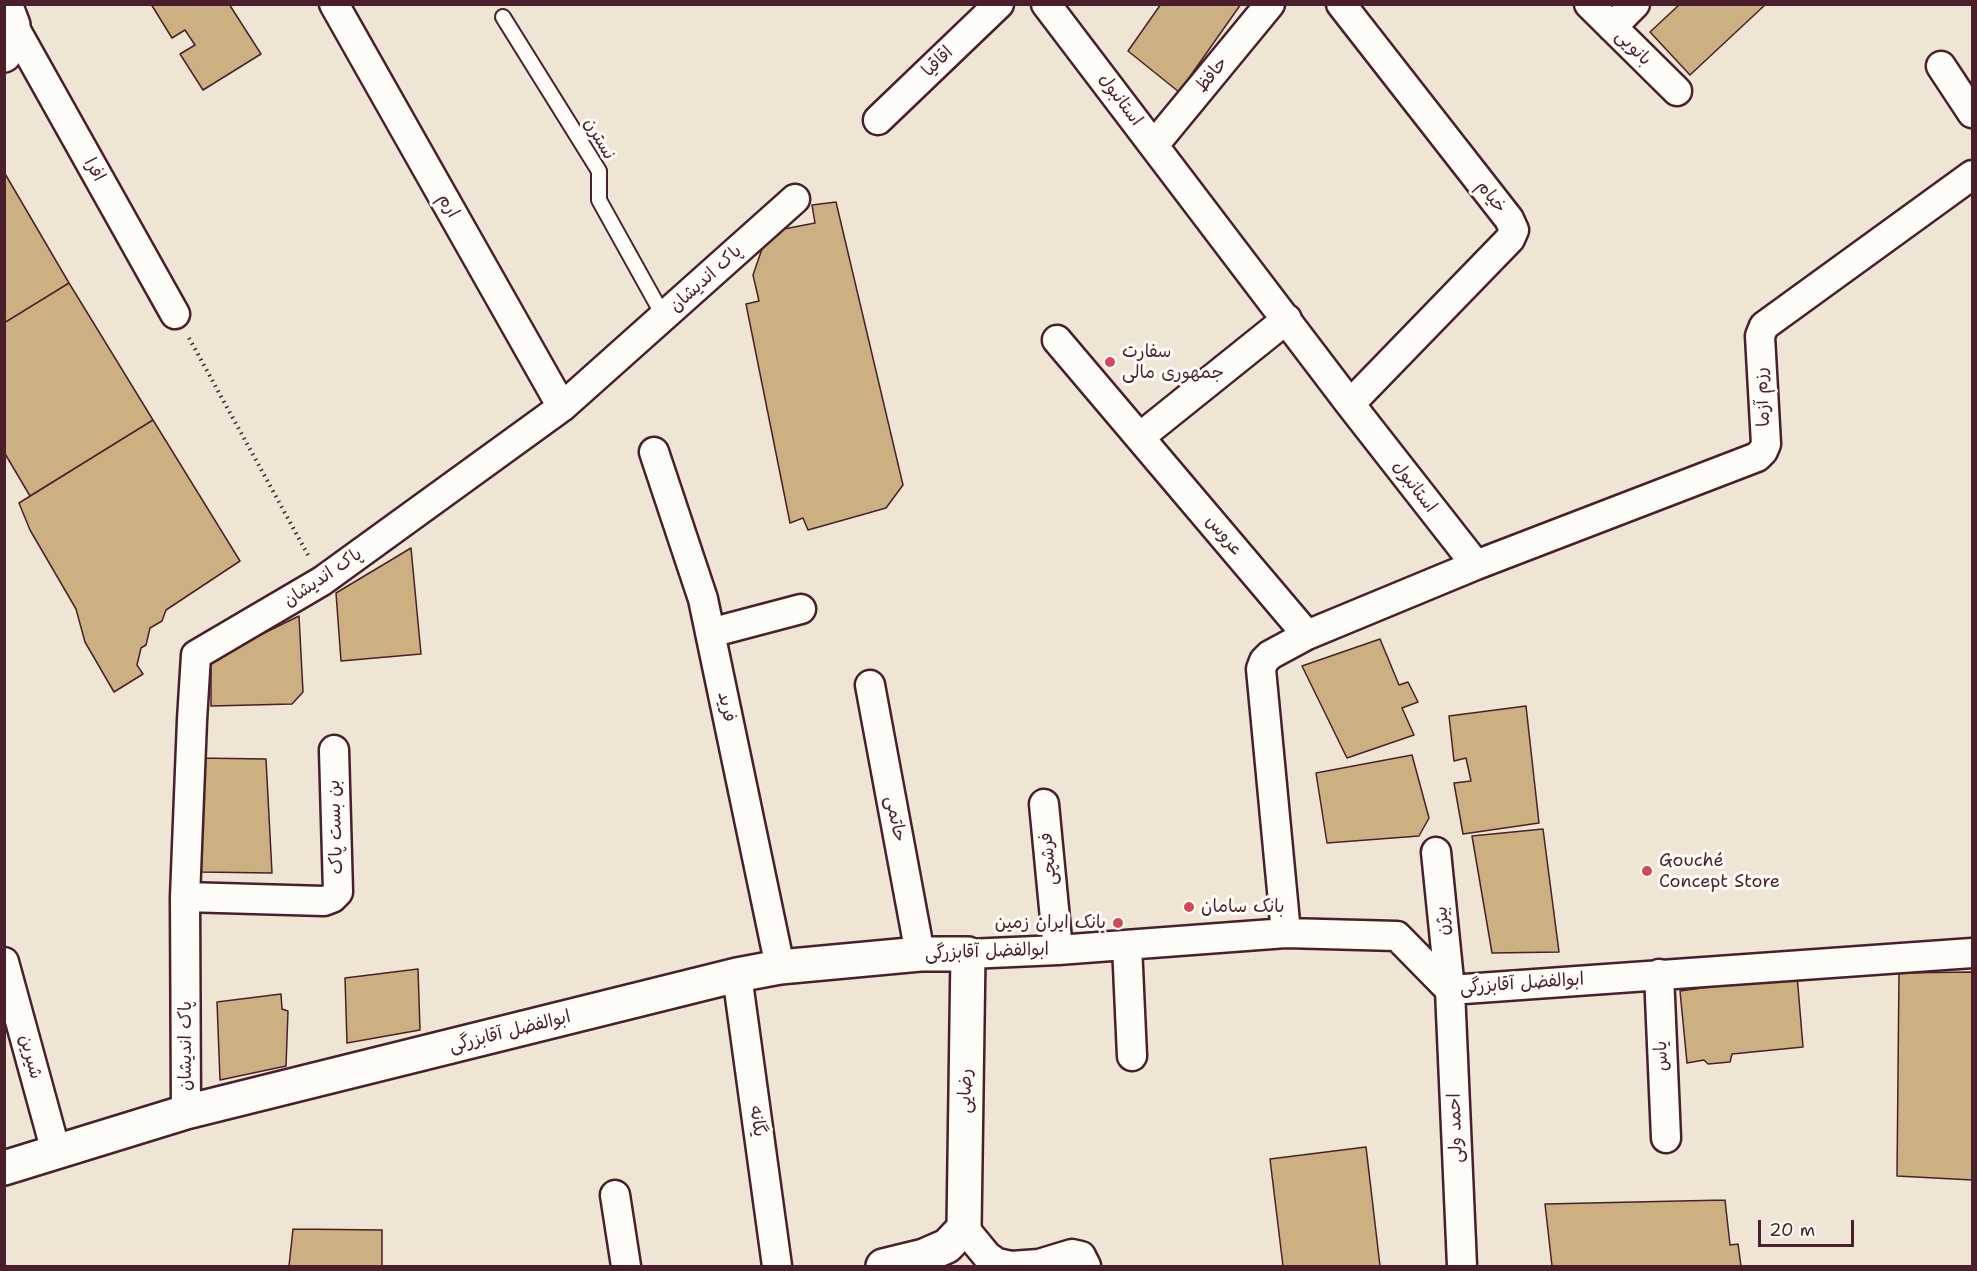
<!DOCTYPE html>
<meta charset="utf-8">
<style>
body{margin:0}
#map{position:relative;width:1977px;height:1271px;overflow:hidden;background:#efe5d4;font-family:"Shantell Sans",sans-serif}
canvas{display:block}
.frame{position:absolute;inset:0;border:6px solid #4a1f2b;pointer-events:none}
.scale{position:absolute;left:1758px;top:1220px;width:96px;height:27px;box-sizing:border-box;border:3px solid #4a1f2b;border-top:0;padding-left:8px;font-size:18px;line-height:21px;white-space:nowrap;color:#4a1f2b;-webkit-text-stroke:4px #fdfcf7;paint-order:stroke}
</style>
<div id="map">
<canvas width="1977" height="1271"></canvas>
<div class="frame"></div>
<div class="scale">20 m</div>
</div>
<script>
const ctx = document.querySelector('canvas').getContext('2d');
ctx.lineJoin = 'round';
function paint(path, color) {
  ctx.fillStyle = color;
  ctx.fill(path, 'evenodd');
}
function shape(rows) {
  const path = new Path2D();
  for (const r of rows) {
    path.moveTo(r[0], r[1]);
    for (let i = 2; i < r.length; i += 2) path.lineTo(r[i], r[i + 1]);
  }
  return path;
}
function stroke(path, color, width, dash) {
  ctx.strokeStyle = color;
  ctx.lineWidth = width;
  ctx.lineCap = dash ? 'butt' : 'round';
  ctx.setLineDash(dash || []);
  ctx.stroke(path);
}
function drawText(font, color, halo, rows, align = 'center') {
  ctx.font = font + ' "Shantell Sans","Playpen Sans Arabic",sans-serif';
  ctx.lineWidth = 6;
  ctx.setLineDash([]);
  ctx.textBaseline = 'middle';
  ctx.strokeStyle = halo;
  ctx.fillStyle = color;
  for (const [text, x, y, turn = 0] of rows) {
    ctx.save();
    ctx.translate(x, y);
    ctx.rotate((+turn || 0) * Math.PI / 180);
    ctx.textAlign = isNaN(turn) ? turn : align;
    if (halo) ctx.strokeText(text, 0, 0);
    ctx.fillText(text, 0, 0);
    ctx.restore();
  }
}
const building = shape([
 [151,4,229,4,261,54,203,90,180,54,195,45,185,30,172,38,151,4],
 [1161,4,1241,4,1179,92,1128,51,1161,4],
 [1680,4,1766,4,1690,75,1650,32,1680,4],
 [4,172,69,283,4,323,4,172],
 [836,202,903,485,886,508,808,530,803,518,790,523,746,304,759,301,753,275,763,246,784,229,815,223,812,205,836,202],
 [69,283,153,420,30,496,4,452,4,323,69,283],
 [153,420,240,561,166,610,162,621,150,628,146,645,141,648,137,665,143,674,114,692,85,642,76,609,30,530,19,503,153,420],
 [411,548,421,654,341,661,336,593,411,548],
 [299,616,303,692,292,704,211,706,211,659,299,616],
 [1380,639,1399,685,1408,682,1418,702,1402,708,1414,735,1347,758,1302,666,1380,639],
 [1526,706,1539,823,1463,834,1454,783,1471,781,1466,758,1454,761,1449,716,1526,706],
 [1412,755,1429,818,1419,836,1327,843,1316,773,1412,755],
 [198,758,266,759,272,873,200,872,198,758],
 [1543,829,1559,952,1492,953,1472,836,1543,829],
 [418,969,420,1030,347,1043,345,978,418,969],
 [1972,972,1972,1180,1897,1176,1899,973,1972,972],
 [1797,975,1803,1047,1732,1054,1730,1062,1708,1064,1704,1060,1687,1063,1680,991,1797,975],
 [281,994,282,1009,288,1011,286,1066,220,1080,217,1002,281,994],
 [1366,1147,1380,1266,1283,1266,1270,1159,1366,1147],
 [1725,1200,1730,1245,1738,1244,1741,1266,1552,1266,1545,1204,1725,1200],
 [293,1229,382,1230,382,1266,289,1266,293,1229]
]);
paint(building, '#cdb081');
stroke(building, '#4a1f2b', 1.5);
const service = shape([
 [503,17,599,171,599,200,664,317]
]);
const minor = shape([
 [334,4,562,407],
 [1046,4,1350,404,1476,565],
 [1341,4,1509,219,1514,230,1510,239,1350,404],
 [1589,4,1677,91],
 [13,25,175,314],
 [1612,27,1635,4],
 [1941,66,1972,113],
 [878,120,999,4],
 [1154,145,1270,4],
 [1057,340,1307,635],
 [1140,437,1287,319],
 [654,452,703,599,780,967],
 [710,633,801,609],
 [870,685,920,954],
 [1044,804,1058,950],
 [1436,852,1450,990,1462,1266],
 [185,897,324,901,332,898,338,892,334,750],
 [1286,933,1261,669,1264,661,1270,655,1307,635,1476,565,1757,457,1763,451,1766,444,1760,336,1764,326,1972,175],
 [1127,945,1132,1056],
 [968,954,1058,950,1286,933,1397,936,1450,990,1972,953],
 [4,962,56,1152],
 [1659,974,1666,1138],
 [737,975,777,1266],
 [186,1112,185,897,192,720,196,655,322,581,562,407,795,199],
 [615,1195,626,1266],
 [964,1228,987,1256,997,1263,1011,1266],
 [1011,1266,1039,1264,1072,1254,1081,1256,1086,1266]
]);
const tertiary = shape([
 [4,55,12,39,13,25,5,4],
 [4,1168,186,1112,737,975,780,967,920,954,968,954,964,1228,947,1246,924,1256,883,1266]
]);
stroke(service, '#4a1f2b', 18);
stroke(minor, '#4a1f2b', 33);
stroke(tertiary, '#4a1f2b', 38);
stroke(shape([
 [189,338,308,555]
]), '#4a1f2b', 4, [1.5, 4.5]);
stroke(service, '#fdfcf7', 14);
stroke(minor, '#fdfcf7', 28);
stroke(tertiary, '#fdfcf7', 33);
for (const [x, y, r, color] of [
 [1110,362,6,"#d1495b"],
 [1647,871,6,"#d1495b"],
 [1189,907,6,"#d1495b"],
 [1118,923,6,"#d1495b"]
]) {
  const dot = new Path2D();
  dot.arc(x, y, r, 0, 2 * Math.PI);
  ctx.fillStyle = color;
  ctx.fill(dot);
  stroke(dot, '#fdfcf7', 2);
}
drawText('18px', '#4a1f2b', '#fdfcf7', [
 ["بانویی",1633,48,45],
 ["اقاقیا",938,62,-44],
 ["حافظ",1212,75,-51],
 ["استانبول",1120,100,53],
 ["نسترن",599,139,60],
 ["افرا",94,170,61],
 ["خیام",1491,197,52],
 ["ارم",448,206,60],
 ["پاک اندیشان",706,279,-42],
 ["رزم آزما",1763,397,-93],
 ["استانبول",1414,487,52],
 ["عروس",1224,536,50],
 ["پاک اندیشان",323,578,-34],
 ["فرید",726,707,78],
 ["حاتمی",895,819,79],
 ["بن بست پاک",336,827,-92],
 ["فرشچی",1049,859,-95],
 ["بیژن",1443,921,-96],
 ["ابوالفضل آقابزرگی",987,952,-2],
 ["ابوالفضل آقابزرگی",1522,984,-4],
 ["ابوالفضل آقابزرگی",510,1032,-14],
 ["پاک اندیشان",186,1046,-90],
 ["یاس",1662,1056,-93],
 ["شیرین",30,1057,75],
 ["رضایی",966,1091,-89],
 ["یگانه",757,1121,82],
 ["احمد ولی",1456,1128,-92]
]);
drawText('18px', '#4a1f2b', '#fdfcf7', [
 ["سفارت",1122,352],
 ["جمهوری مالی",1122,373],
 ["Gouché",1659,861],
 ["Concept Store",1659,882],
 ["بانک سامان",1201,907],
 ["بانک ایران زمین",1106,923,"right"]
], 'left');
</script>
